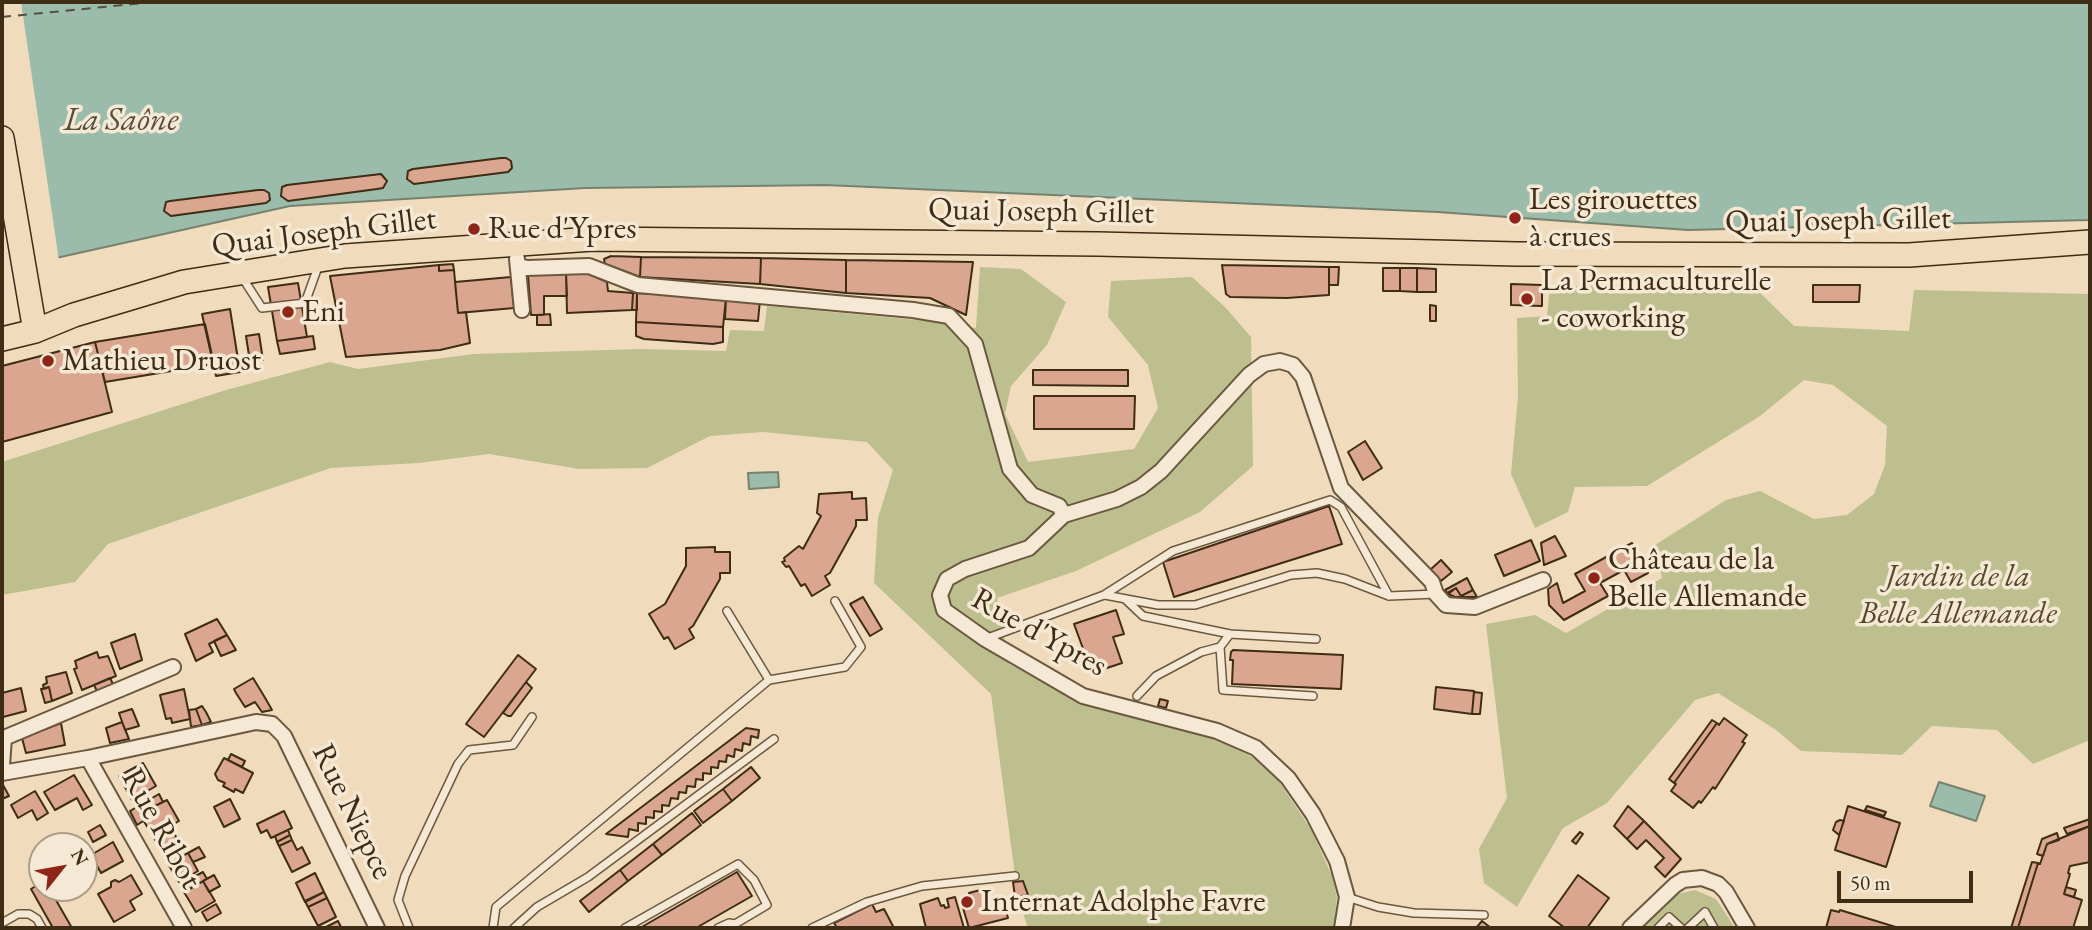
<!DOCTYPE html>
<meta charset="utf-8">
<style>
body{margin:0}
#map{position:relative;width:2092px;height:930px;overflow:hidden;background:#f0dcbd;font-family:"EB Garamond",serif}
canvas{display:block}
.frame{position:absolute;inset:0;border:4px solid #3f2c14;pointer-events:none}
.north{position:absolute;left:28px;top:832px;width:70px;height:70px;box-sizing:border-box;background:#f5e8d4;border:2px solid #ac9d87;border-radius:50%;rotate:59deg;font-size:19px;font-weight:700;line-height:28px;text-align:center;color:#3f2c14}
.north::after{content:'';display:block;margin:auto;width:24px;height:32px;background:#8f2418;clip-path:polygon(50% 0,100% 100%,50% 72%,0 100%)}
.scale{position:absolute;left:1837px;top:871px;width:136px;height:32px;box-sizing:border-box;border:4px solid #3f2c14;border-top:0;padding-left:9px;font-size:21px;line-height:24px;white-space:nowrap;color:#3f2c14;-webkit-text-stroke:5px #f5e8d4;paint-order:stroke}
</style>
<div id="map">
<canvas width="2092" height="930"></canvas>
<div class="frame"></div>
<div class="north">N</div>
<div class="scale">50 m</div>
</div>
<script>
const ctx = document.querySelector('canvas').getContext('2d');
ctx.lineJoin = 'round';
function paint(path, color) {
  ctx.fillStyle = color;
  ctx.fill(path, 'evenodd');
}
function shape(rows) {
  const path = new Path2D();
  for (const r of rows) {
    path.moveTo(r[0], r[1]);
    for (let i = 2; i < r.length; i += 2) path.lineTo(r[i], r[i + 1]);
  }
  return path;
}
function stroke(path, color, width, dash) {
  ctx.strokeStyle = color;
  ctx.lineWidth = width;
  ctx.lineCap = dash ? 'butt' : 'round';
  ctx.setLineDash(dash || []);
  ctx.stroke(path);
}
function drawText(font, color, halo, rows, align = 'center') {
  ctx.font = font + ' "EB Garamond",serif';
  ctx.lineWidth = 7;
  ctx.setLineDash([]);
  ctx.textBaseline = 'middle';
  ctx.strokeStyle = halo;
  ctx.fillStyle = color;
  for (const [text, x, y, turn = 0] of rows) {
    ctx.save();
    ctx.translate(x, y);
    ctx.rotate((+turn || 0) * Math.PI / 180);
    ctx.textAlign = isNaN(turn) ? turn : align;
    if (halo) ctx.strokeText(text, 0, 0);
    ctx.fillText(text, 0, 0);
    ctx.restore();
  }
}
paint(shape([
 [980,267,1021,269,1066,302,1047,345,1011,386,1005,414,1028,462,1134,449,1158,408,1148,365,1108,317,1111,281,1192,277,1226,308,1251,337,1253,466,1200,512,1076,571,997,598,1009,664,1086,704,1215,738,1252,757,1278,780,1312,831,1332,876,1337,897,1334,928,1028,928,1022,910,1015,876,991,694,874,583,878,518,893,470,867,442,763,432,710,436,647,468,579,469,489,454,418,463,331,468,108,544,75,582,2,595,2,462,226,390,330,362,358,369,474,354,641,349,726,351,730,330,764,331,767,306,938,322,976,328],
 [1550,286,1754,287,1794,326,1909,331,1914,290,2090,294,2090,740,2033,764,1997,730,1932,726,1902,755,1801,751,1776,730,1718,693,1695,700,1607,803,1563,828,1517,907,1484,883,1479,849,1507,798,1486,624,1535,615,1566,633,1662,578,1655,545,1726,500,1760,491,1814,519,1847,515,1874,494,1885,465,1887,426,1833,385,1804,380,1760,416,1647,486,1575,487,1568,512,1535,528,1511,474,1518,396,1517,318,1547,316],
 [1695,890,1716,899,1735,928,1640,928,1673,895]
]), '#bdbf8e');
const water = shape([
 [2,2,2090,2,2090,220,1688,230,1438,212,825,185,585,188,290,206,2,270,2,2],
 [778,472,779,487,749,489,748,473,778,472],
 [1939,782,1985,796,1976,821,1930,806,1939,782]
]);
paint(water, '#9bbcaa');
stroke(water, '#76826e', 2);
paint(shape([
 [2,2,21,2,59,261,2,274]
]), '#f0dcbd');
stroke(shape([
 [2,17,154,2]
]), '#56503a', 2, [9, 7]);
const building = shape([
 [501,158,506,158,511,161,512,168,508,172,414,184,407,179,408,171,413,169,501,158],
 [381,174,387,181,383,188,377,189,288,201,281,196,282,187,287,185,381,174],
 [258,190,264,190,269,193,270,200,266,203,171,216,164,211,166,202,170,201,258,190],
 [611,256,641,257,640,277,605,264,604,259,611,256],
 [641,257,761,258,760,284,640,277,641,257],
 [761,258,846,260,846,293,760,284,761,258],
 [846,260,973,262,966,315,930,298,846,293,846,260],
 [453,264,454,270,439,271,439,265,453,264],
 [439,265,439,271,454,270,458,313,466,312,470,343,440,350,346,357,330,276,439,265],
 [1222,265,1329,267,1329,295,1287,298,1230,297,1226,294,1222,265],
 [1329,267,1339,267,1338,285,1329,285,1329,267],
 [1383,268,1400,268,1400,291,1383,291,1383,268],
 [1400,268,1417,268,1417,292,1400,291,1400,268],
 [1417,268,1436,269,1436,292,1417,292,1417,268],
 [585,272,607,282,608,291,633,293,632,310,567,313,566,273,585,272],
 [566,273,567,296,544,296,544,315,531,315,528,275,566,273],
 [511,277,514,308,458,313,455,282,511,277],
 [298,283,307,337,277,341,268,287,298,283],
 [1511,284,1542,285,1542,306,1511,305,1511,284],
 [1813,285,1860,285,1859,302,1813,302,1813,285],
 [633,293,637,293,637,310,632,310,633,293],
 [637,293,726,298,723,327,636,322,637,293],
 [726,298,760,300,758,321,725,319,726,298],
 [1430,305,1436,306,1436,321,1430,321,1430,305],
 [230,309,240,372,216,376,202,314,230,309],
 [550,314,551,325,537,325,537,315,550,314],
 [636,322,723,327,723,342,713,344,644,339,636,336,636,322],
 [205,324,214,364,105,382,95,342,205,324],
 [259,334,263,360,250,362,246,336,259,334],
 [313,336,315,349,280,354,277,341,313,336],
 [95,342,112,412,2,442,2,366,95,342],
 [1033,370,1128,370,1128,386,1033,385,1033,370],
 [1034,396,1135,396,1134,429,1034,429,1034,396],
 [1365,441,1382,468,1363,480,1348,452,1365,441],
 [852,492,852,499,866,498,867,520,856,520,856,526,830,573,825,576,830,585,812,596,805,584,801,586,789,566,786,567,782,562,785,561,784,558,799,546,803,549,821,516,817,513,819,494,852,492],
 [1329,506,1342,544,1174,597,1163,562,1329,506],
 [1555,536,1566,556,1544,565,1541,543,1555,536],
 [1531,540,1540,561,1504,576,1495,555,1531,540],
 [1632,543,1648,573,1631,582,1624,570,1600,583,1608,596,1564,620,1549,605,1548,589,1557,583,1563,603,1585,591,1575,574,1632,543],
 [715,547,715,552,730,552,730,573,720,573,720,579,693,626,689,629,694,638,675,649,668,637,664,639,649,614,665,604,686,566,686,548,715,547],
 [1441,560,1452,572,1441,581,1430,570,1441,560],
 [1467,578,1473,590,1461,596,1456,588,1447,593,1445,590,1467,578],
 [1456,588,1461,596,1473,590,1477,597,1455,597,1448,594,1456,588],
 [863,597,882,629,870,636,850,604,863,597],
 [1116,610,1124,634,1113,637,1122,663,1092,673,1074,624,1116,610],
 [217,619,227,635,209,644,213,652,196,661,185,634,217,619],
 [135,634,142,660,120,669,111,643,135,634],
 [227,635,236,650,221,656,214,641,227,635],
 [1233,650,1343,655,1341,689,1232,684,1233,660,1230,660,1231,652,1233,650],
 [97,652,99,658,108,656,116,676,82,690,74,669,77,668,75,661,97,652],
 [518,655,536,669,484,737,466,724,518,655],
 [66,672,72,693,52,701,49,687,44,689,43,685,47,683,46,677,66,672],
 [110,678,113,684,97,691,94,685,110,678],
 [253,678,264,696,272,710,262,712,255,702,245,707,236,693,234,689,253,678],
 [526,682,532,688,511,716,508,716,503,713,526,682],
 [49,687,52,701,45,703,41,689,49,687],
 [1436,687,1474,691,1472,714,1434,709,1436,687],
 [21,688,26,711,3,717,2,693,21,688],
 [184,689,190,719,172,723,171,718,166,719,160,695,184,689],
 [1474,692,1482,693,1480,714,1472,714,1474,692],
 [1160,699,1168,701,1166,708,1158,706,1160,699],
 [202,706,206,712,211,722,202,725,196,709,202,706],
 [132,709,139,726,125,730,119,713,132,709],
 [196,709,202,725,191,727,189,710,196,709],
 [1724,718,1747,735,1742,742,1745,743,1715,789,1713,787,1701,803,1699,801,1693,808,1671,791,1676,784,1674,783,1717,723,1719,725,1724,718],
 [1712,720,1717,723,1674,783,1669,779,1712,720],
 [122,722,129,739,110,743,106,728,122,722],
 [61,723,65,745,26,753,22,738,61,723],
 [746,728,759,730,758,738,751,736,750,745,743,743,742,751,735,749,734,757,727,755,726,762,719,761,718,768,711,767,711,774,703,773,703,780,696,779,695,787,687,786,686,793,679,792,678,799,671,798,669,806,662,805,662,812,654,811,654,818,646,817,646,824,638,823,638,831,629,829,628,837,606,834,746,728],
 [231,754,245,761,242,767,228,760,231,754],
 [224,758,253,773,243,793,235,789,234,792,223,786,225,783,218,780,215,774,224,758],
 [143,763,156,786,132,800,119,776,143,763],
 [751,767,760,778,732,801,723,789,751,767],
 [74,775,92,805,83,810,77,798,55,810,44,792,74,775],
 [2,783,9,796,2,799,2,783],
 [723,789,732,801,703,823,694,811,723,789],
 [35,791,48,813,37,820,32,810,18,818,11,805,35,791],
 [159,794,163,802,153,807,156,813,137,825,130,811,159,794],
 [230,799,240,819,224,827,214,807,230,799],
 [167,800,179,821,153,836,143,820,156,813,153,807,167,800],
 [1628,806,1644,821,1627,839,1614,826,1628,806],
 [1848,806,1900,823,1886,867,1835,850,1848,806],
 [1867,806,1886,812,1884,816,1865,810,1867,806],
 [284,811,292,828,271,838,267,830,261,833,257,824,284,811],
 [692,813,701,825,662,855,653,844,692,813],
 [2090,819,2090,826,2067,834,2064,828,2090,819],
 [1840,820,1844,821,1839,835,1833,830,1836,822,1840,820],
 [1644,821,1681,859,1665,877,1655,867,1664,858,1646,840,1637,849,1627,839,1644,821],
 [100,825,106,835,93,842,88,832,100,825],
 [170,826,180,844,163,854,153,836,170,826],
 [2090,826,2090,862,2070,866,2068,873,2070,874,2064,894,2082,900,2073,928,2018,928,2038,863,2040,864,2047,844,2090,826],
 [288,830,290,835,277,842,275,836,288,830],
 [1580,832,1583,834,1576,844,1572,841,1580,832],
 [2057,833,2059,840,2047,844,2043,856,2037,854,2042,839,2057,833],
 [290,835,292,840,279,846,277,842,290,835],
 [292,840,297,850,302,847,310,863,292,872,279,846,292,840],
 [113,842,123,861,101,873,91,855,113,842],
 [653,844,662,855,628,881,620,870,653,844],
 [199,847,205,857,193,862,188,853,199,847],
 [188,853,198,871,179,882,168,864,188,853],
 [2032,862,2038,863,2018,928,2011,928,2032,862],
 [620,870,628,881,589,912,580,901,620,870],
 [203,872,207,879,190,889,186,881,203,872],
 [737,872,752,896,696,928,640,928,737,872],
 [315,873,324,892,305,902,296,883,315,873],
 [131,875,142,894,130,901,135,910,114,922,98,894,111,887,111,882,115,880,119,882,131,875],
 [214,875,220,886,209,892,203,881,214,875],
 [1578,875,1609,898,1587,928,1565,928,1549,916,1578,875],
 [203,881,215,901,196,912,184,892,203,881],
 [1023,881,1028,895,1015,897,1013,882,1023,881],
 [42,882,42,888,49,888,72,928,53,928,31,889,42,882],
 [2066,887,2076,890,2074,897,2064,894,2066,887],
 [984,889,988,901,1002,897,1008,918,969,928,963,908,973,905,969,893,984,889],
 [324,892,327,898,308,907,305,901,324,892],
 [955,897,964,928,926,928,920,904,938,898,941,906,944,905,945,908,949,907,947,899,955,897],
 [327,898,336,917,318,926,308,907,327,898],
 [216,904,221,913,207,921,202,912,216,904],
 [872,904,876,912,884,909,894,928,837,928,834,923,872,904],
 [1831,910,1839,912,1840,910,1899,928,1826,928,1831,910],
 [338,921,341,927,324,928,338,921],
 [1482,921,1491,928,1476,928,1482,921]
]);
paint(building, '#dba690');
stroke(building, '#3f2c14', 2);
const lane = shape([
 [242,277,262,308,305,303,319,264],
 [1105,595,1158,605,1195,605,1291,575,1317,573,1345,579,1389,596,1436,594],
 [1125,599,1143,616,1230,634,1316,639],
 [727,611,769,680],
 [985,639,1104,595,1173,551,1330,500,1341,507,1389,596],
 [1220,647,1223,690,1313,696],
 [1137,696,1156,676,1201,652,1220,647,1230,634],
 [1347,897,1378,907,1414,913,1484,915],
 [2,923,18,914,29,914,37,919,42,928],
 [409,928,398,900,405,876,458,764,469,750,513,745,532,717],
 [493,928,496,907,769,680,845,667,861,647,835,601],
 [514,928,537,907,588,877,774,739],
 [625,928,738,864,754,880,767,905,735,924,729,923,718,928],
 [812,928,867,902,922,886,1015,876],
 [1658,928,1669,917,1681,928],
 [1688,928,1705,912,1714,928]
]);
const street = shape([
 [517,259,522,310],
 [519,266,527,268,589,266,638,285,913,310,949,316,975,344,1010,469,1032,495,1059,506,1064,515,1029,548,965,569,947,579,940,595,944,610,985,639,1083,696,1217,731,1256,748,1288,778,1313,814,1337,861,1347,897,1342,928],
 [1064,515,1117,499,1141,487,1161,471,1249,375,1264,364,1280,361,1293,365,1303,377,1341,488,1432,582,1436,594,1446,605,1475,607,1543,580],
 [88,758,184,928],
 [2,765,4,738,173,667],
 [2,773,88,758,256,722,272,724,284,736,377,928],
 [1630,928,1675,885,1683,880,1702,878,1718,884,1726,892,1747,928]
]);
const primary = shape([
 [2,138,35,331],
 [2,339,35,331,74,315,184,282,345,256,593,239,1098,244,1517,254,1909,255,2090,242]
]);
stroke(lane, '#6b583e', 10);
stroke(street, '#6b583e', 18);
stroke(primary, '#3f2c14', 26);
stroke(lane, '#f5e8d4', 7);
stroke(street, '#f5e8d4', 14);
stroke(primary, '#f0dcbd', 23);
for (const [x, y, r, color] of [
 [1515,218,7,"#8f2418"],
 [474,229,7,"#8f2418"],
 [1527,299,7,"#8f2418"],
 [288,312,7,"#8f2418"],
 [48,361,7,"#8f2418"],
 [1594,578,7,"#8f2418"],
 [967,902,7,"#8f2418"]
]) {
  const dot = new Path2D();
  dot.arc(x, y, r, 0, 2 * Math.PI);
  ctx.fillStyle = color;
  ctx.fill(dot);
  stroke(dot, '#f5e8d4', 2.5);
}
drawText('32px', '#3f2c14', '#f5e8d4', [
 ["Les girouettes",1529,200],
 ["à crues",1529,237],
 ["Rue d'Ypres",488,229],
 ["La Permaculturelle",1541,281],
 ["- coworking",1541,318],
 ["Eni",302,312],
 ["Mathieu Druost",62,361],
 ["Château de la",1608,560],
 ["Belle Allemande",1608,597],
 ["Internat Adolphe Favre",981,902]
], 'left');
drawText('32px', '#3f2c14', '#f5e8d4', [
 ["Quai Joseph Gillet",1041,212,1],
 ["Quai Joseph Gillet",1838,221,-1],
 ["Quai Joseph Gillet",324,233,-7],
 ["Rue d'Ypres",1039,633,29],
 ["Rue Niepce",352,812,64],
 ["Rue Ribot",161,829,61]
]);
drawText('italic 32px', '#58492c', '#f5e8d4', [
 ["Jardin de la",1958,577],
 ["Belle Allemande",1958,614]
]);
drawText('italic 33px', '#56503a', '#f5e8d4', [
 ["La Saône",121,121]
]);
</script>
